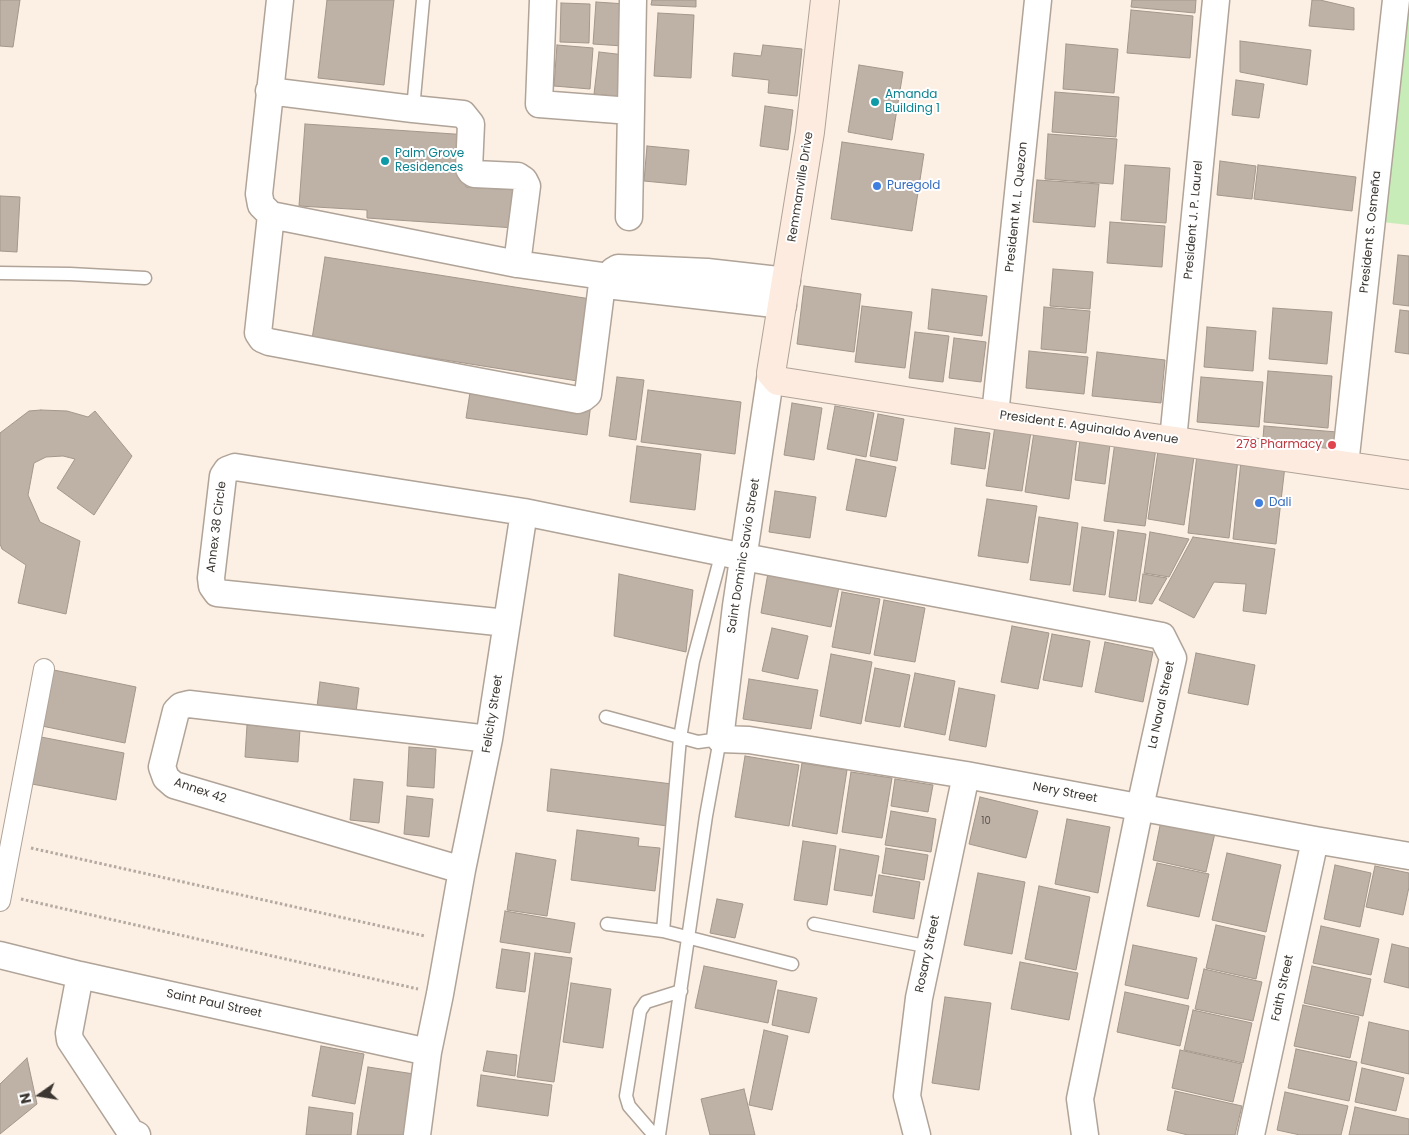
<!DOCTYPE html>
<meta charset="utf-8">
<style>
body{margin:0}
#map{position:relative;width:1409px;height:1135px;overflow:hidden;background:#fcefe3;font-family:Poppins,sans-serif}
canvas{display:block}
.north{position:absolute;left:15px;top:1070px;width:50px;height:50px;-webkit-text-stroke:4px #fff;paint-order:stroke;rotate:257deg;font-size:14px;font-weight:700;line-height:20px;text-align:center;color:#3b3631}
.north::after{content:'';display:block;margin:auto;width:18px;height:22px;background:#3b3631;clip-path:polygon(50% 0,100% 100%,50% 72%,0 100%)}
</style>
<div id="map">
<canvas width="1409" height="1135"></canvas>
<div class="north">N</div>
</div>
<script>
const ctx = document.querySelector('canvas').getContext('2d');
ctx.lineJoin = 'round';
function paint(path, color) {
  ctx.fillStyle = color;
  ctx.fill(path, 'evenodd');
}
function shape(rows) {
  const path = new Path2D();
  for (const r of rows) {
    path.moveTo(r[0], r[1]);
    for (let i = 2; i < r.length; i += 2) path.lineTo(r[i], r[i + 1]);
  }
  return path;
}
function stroke(path, color, width, dash) {
  ctx.strokeStyle = color;
  ctx.lineWidth = width;
  ctx.lineCap = dash ? 'butt' : 'round';
  ctx.setLineDash(dash || []);
  ctx.stroke(path);
}
function drawText(font, color, halo, rows, align = 'center') {
  ctx.font = font + ' Poppins,sans-serif';
  ctx.lineWidth = 4;
  ctx.setLineDash([]);
  ctx.textBaseline = 'middle';
  ctx.strokeStyle = halo;
  ctx.fillStyle = color;
  for (const [text, x, y, turn = 0] of rows) {
    ctx.save();
    ctx.translate(x, y);
    ctx.rotate((+turn || 0) * Math.PI / 180);
    ctx.textAlign = isNaN(turn) ? turn : align;
    if (halo) ctx.strokeText(text, 0, 0);
    ctx.fillText(text, 0, 0);
    ctx.restore();
  }
}
paint(shape([
 [1408,0,1409,0,1409,225,1382,222]
]), '#c8ecb7');
const building = shape([
 [0,0,20,0,13,47,0,46,0,0],
 [327,0,394,0,384,85,318,78,327,0],
 [652,0,696,0,696,7,651,5,652,0],
 [1132,0,1196,0,1195,13,1131,7,1132,0],
 [1312,0,1320,0,1354,8,1354,30,1309,26,1312,0],
 [596,2,626,4,623,46,593,44,596,2],
 [561,3,590,4,589,43,560,42,561,3],
 [1131,10,1193,16,1190,58,1127,53,1131,10],
 [658,13,694,15,691,78,654,76,658,13],
 [1240,41,1311,50,1307,85,1240,72,1240,41],
 [1066,44,1118,49,1114,93,1063,89,1066,44],
 [557,45,593,48,590,89,554,86,557,45],
 [763,45,802,49,797,96,768,93,769,80,732,76,734,53,761,56,763,45],
 [599,52,625,55,621,97,594,94,599,52],
 [859,65,903,72,892,140,848,132,859,65],
 [1236,80,1264,84,1259,118,1232,115,1236,80],
 [1055,92,1119,97,1116,137,1052,132,1055,92],
 [765,106,793,110,788,150,760,146,765,106],
 [305,124,469,135,466,187,518,190,515,228,367,218,367,210,299,206,305,124],
 [1048,134,1117,139,1113,184,1045,179,1048,134],
 [842,142,924,154,912,231,831,219,842,142],
 [647,146,689,150,686,185,644,181,647,146],
 [1220,161,1256,166,1252,199,1217,195,1220,161],
 [1125,165,1170,168,1166,223,1121,220,1125,165],
 [1258,165,1356,177,1352,211,1254,199,1258,165],
 [1037,180,1099,184,1095,227,1033,222,1037,180],
 [0,196,20,197,17,252,0,251,0,196],
 [1110,222,1165,226,1162,267,1107,263,1110,222],
 [1398,255,1409,256,1409,306,1393,304,1398,255],
 [325,257,597,300,584,382,312,339,325,257],
 [1053,269,1093,272,1090,309,1050,306,1053,269],
 [804,286,861,294,854,352,797,344,804,286],
 [932,289,987,296,982,336,928,329,932,289],
 [862,306,912,312,905,368,855,362,862,306],
 [1044,307,1090,311,1086,353,1041,349,1044,307],
 [1273,308,1332,312,1327,364,1269,359,1273,308],
 [1400,310,1409,311,1409,354,1395,352,1400,310],
 [1207,327,1256,331,1253,371,1204,367,1207,327],
 [915,332,949,336,943,382,909,378,915,332],
 [954,338,986,342,981,382,949,378,954,338],
 [1029,351,1088,357,1084,394,1026,388,1029,351],
 [1097,352,1165,360,1161,403,1092,396,1097,352],
 [1268,371,1332,376,1328,428,1264,422,1268,371],
 [617,377,644,380,636,440,609,436,617,377],
 [1201,377,1263,382,1259,427,1197,422,1201,377],
 [471,386,591,403,587,435,466,418,471,386],
 [648,390,741,402,735,454,641,442,648,390],
 [792,403,822,408,814,460,784,455,792,403],
 [835,406,874,413,866,457,827,449,835,406],
 [41,410,67,411,88,417,95,411,132,456,94,515,57,488,75,459,63,456,46,457,34,463,28,495,40,522,80,541,66,614,18,603,26,565,2,549,0,544,0,433,29,411,41,410],
 [878,414,904,419,897,461,870,456,878,414],
 [995,426,1031,432,1022,491,986,486,995,426],
 [1264,426,1337,432,1335,456,1262,450,1264,426],
 [955,428,990,433,985,469,951,464,955,428],
 [1034,432,1077,438,1069,499,1025,492,1034,432],
 [1080,439,1110,444,1105,484,1075,480,1080,439],
 [1115,442,1156,448,1145,526,1104,521,1115,442],
 [637,446,701,454,695,510,630,502,637,446],
 [1158,451,1194,457,1184,525,1148,519,1158,451],
 [1197,454,1238,459,1229,538,1188,533,1197,454],
 [856,459,896,467,886,517,846,510,856,459],
 [1241,461,1285,466,1276,544,1233,539,1241,461],
 [775,491,816,497,810,538,769,532,775,491],
 [987,499,1037,506,1028,563,978,556,987,499],
 [1039,517,1078,523,1070,585,1030,580,1039,517],
 [1082,527,1114,532,1105,595,1073,591,1082,527],
 [1118,530,1146,534,1136,601,1109,597,1118,530],
 [1150,532,1189,539,1169,577,1144,573,1150,532],
 [1193,537,1275,549,1266,614,1243,611,1246,584,1214,582,1194,618,1159,600,1193,537],
 [768,573,839,587,831,627,761,613,768,573],
 [619,574,693,590,686,652,614,636,619,574],
 [1143,574,1167,578,1152,604,1139,602,1143,574],
 [842,592,880,599,870,654,832,647,842,592],
 [884,600,925,608,915,662,874,655,884,600],
 [1012,626,1049,633,1038,689,1001,682,1012,626],
 [772,628,808,636,798,679,762,671,772,628],
 [1052,634,1090,641,1082,687,1043,680,1052,634],
 [1105,642,1153,652,1143,702,1095,692,1105,642],
 [1196,653,1255,665,1248,705,1188,693,1196,653],
 [831,654,872,662,861,724,820,716,831,654],
 [875,668,910,675,900,727,865,721,875,668],
 [49,669,136,687,125,743,37,725,49,669],
 [915,673,955,681,945,735,904,727,915,673],
 [749,679,818,690,811,729,743,719,749,679],
 [320,682,359,688,356,712,317,707,320,682],
 [959,688,995,695,986,747,949,740,959,688],
 [247,725,300,729,298,762,245,757,247,725],
 [41,737,124,753,116,800,32,784,41,737],
 [409,747,436,749,434,788,407,786,409,747],
 [745,756,799,765,789,826,735,817,745,756],
 [802,763,847,770,837,834,792,826,802,763],
 [551,769,672,784,668,826,547,811,551,769],
 [851,772,892,778,882,838,842,832,851,772],
 [354,779,383,782,379,823,350,820,354,779],
 [895,779,933,785,928,812,891,806,895,779],
 [407,796,433,799,429,837,404,834,407,796],
 [980,797,1038,811,1026,858,969,844,980,797],
 [891,811,936,819,931,852,885,845,891,811],
 [1067,819,1110,827,1098,893,1055,884,1067,819],
 [1161,821,1215,833,1206,872,1153,860,1161,821],
 [577,830,639,838,638,846,660,848,655,891,571,880,577,830],
 [803,841,836,846,827,905,794,900,803,841],
 [886,848,928,855,924,880,882,873,886,848],
 [840,849,879,856,872,896,834,890,840,849],
 [516,853,556,860,547,916,507,910,516,853],
 [1227,853,1281,865,1266,932,1212,920,1227,853],
 [1157,863,1209,874,1199,917,1147,906,1157,863],
 [1335,865,1371,873,1360,927,1324,919,1335,865],
 [1375,866,1409,873,1409,887,1403,915,1366,907,1375,866],
 [978,873,1025,882,1012,954,964,945,978,873],
 [879,875,920,882,914,919,873,912,879,875],
 [1039,886,1090,897,1076,970,1025,959,1039,886],
 [717,899,743,904,735,938,710,933,717,899],
 [505,911,575,923,570,953,500,942,505,911],
 [1216,925,1265,936,1256,979,1206,968,1216,925],
 [1321,926,1379,939,1371,975,1313,963,1321,926],
 [1392,944,1409,948,1409,988,1384,982,1392,944],
 [1133,945,1197,958,1188,999,1125,985,1133,945],
 [502,949,530,953,525,992,496,988,502,949],
 [535,953,572,958,554,1082,517,1077,535,953],
 [1020,962,1078,973,1069,1020,1011,1009,1020,962],
 [704,966,777,981,768,1023,695,1008,704,966],
 [1312,966,1371,979,1363,1016,1304,1003,1312,966],
 [1204,969,1262,982,1253,1021,1195,1009,1204,969],
 [571,983,611,989,603,1048,563,1042,571,983],
 [778,990,817,998,809,1033,772,1025,778,990],
 [1125,992,1189,1006,1180,1046,1117,1032,1125,992],
 [945,997,991,1003,979,1090,932,1083,945,997],
 [1303,1005,1359,1017,1350,1058,1294,1046,1303,1005],
 [1193,1010,1252,1023,1243,1063,1184,1050,1193,1010],
 [1369,1022,1409,1031,1409,1074,1361,1063,1369,1022],
 [764,1030,788,1036,772,1110,749,1105,764,1030],
 [321,1046,364,1054,355,1104,312,1096,321,1046],
 [1296,1049,1357,1062,1349,1101,1288,1088,1296,1049],
 [1180,1050,1242,1064,1233,1102,1172,1088,1180,1050],
 [487,1051,517,1055,515,1076,483,1071,487,1051],
 [27,1058,37,1104,0,1134,0,1084,27,1058],
 [368,1067,414,1074,404,1135,357,1135,368,1067],
 [1362,1068,1404,1078,1396,1111,1355,1102,1362,1068],
 [481,1075,552,1085,548,1116,477,1106,481,1075],
 [744,1089,755,1135,710,1135,701,1099,744,1089],
 [1175,1091,1242,1106,1235,1135,1188,1135,1167,1130,1175,1091],
 [1285,1092,1348,1106,1341,1135,1300,1135,1277,1130,1285,1092],
 [309,1107,353,1113,351,1135,306,1135,309,1107],
 [1355,1107,1409,1119,1409,1135,1349,1135,1355,1107]
]);
paint(building, '#beb1a6');
stroke(building, '#a3978c', 1);
const service = shape([
 [413,109,423,0],
 [0,273,70,274,145,278],
 [606,717,698,742,720,739,706,816,659,1135],
 [607,924,663,931,792,964],
 [814,924,930,947],
 [663,931,680,738,693,661,722,552],
 [654,1135,629,1106,626,1096,640,1011,646,1002,681,991]
]);
const pedestrian = shape([
 [0,901,44,669]
]);
const minor = shape([
 [280,0,259,194,261,205,271,215,258,333,262,339,269,342,578,400,583,398,588,394,603,276],
 [543,0,539,104,631,111],
 [269,91,413,109,463,114,471,124,469,169,471,172,474,174,518,176,524,180,527,186,517,264],
 [271,215,517,264,610,277],
 [629,217,633,0],
 [783,305,615,286,610,277,613,271,618,268,707,272,787,281],
 [771,373,736,606,720,739,749,740,966,775,1315,840,1409,856],
 [995,415,1038,0],
 [1173,440,1216,0],
 [1345,465,1396,0],
 [507,623,217,593,212,586,211,578,223,476,227,470,235,467,524,512,744,557,1162,636,1173,658,1140,807,1080,1099,1085,1135],
 [462,870,174,785,166,778,162,767,176,711,181,706,189,704,489,739],
 [0,955,80,975,428,1052],
 [80,975,69,1033,70,1040,128,1128,130,1132,137,1135],
 [417,1135,428,1052,440,994,462,870,489,739,524,512],
 [917,1135,907,1096,919,998,966,775],
 [1251,1135,1315,840]
]);
const secondary = shape([
 [825,0,810,132,771,373,778,381,995,415,1409,475]
]);
stroke(service, '#b0a398', 15);
stroke(pedestrian, '#b0a398', 22);
stroke(minor, '#b0a398', 29);
stroke(secondary, '#b0a398', 30);
stroke(shape([
 [31,848,425,936],
 [21,899,418,989]
]), '#b4aaa1', 3, [2.5, 2.5]);
stroke(service, '#fff', 12);
stroke(pedestrian, '#fff', 20);
stroke(minor, '#fff', 26);
stroke(secondary, '#feebdf', 28);
for (const [x, y, r, color] of [
 [875,102,5,"#0f9aa8"],
 [385,161,5,"#0f9aa8"],
 [877,186,5,"#3f7fe0"],
 [1332,445,5,"#e0444e"],
 [1259,503,5,"#3f7fe0"]
]) {
  const dot = new Path2D();
  dot.arc(x, y, r, 0, 2 * Math.PI);
  ctx.fillStyle = color;
  ctx.fill(dot);
  stroke(dot, '#fff', 2);
}
drawText('10px', '#5c554e', null, [
 ["10",986,821]
]);
drawText('12px', '#0d838f', '#fff', [
 ["Amanda",885,95],
 ["Building 1",885,109],
 ["Palm Grove",395,154],
 ["Residences",395,168]
], 'left');
drawText('12px', '#366cbe', '#fff', [
 ["Puregold",887,186],
 ["Dali",1269,503]
], 'left');
drawText('12px', '#3b3631', '#fff', [
 ["Remmanville Drive",801,187,-81],
 ["President M. L. Quezon",1017,207,-84],
 ["President J. P. Laurel",1194,220,-85],
 ["President S. Osmeña",1371,232,-84],
 ["President E. Aguinaldo Avenue",1089,428,8],
 ["Annex 38 Circle",217,527,-83],
 ["Saint Dominic Savio Street",744,556,-81],
 ["La Naval Street",1162,705,-78],
 ["Felicity Street",493,714,-81],
 ["Annex 42",200,791,19],
 ["Nery Street",1065,793,11],
 ["Rosary Street",928,954,-78],
 ["Faith Street",1283,988,-78],
 ["Saint Paul Street",214,1004,12]
]);
drawText('12px', '#be3a42', '#fff', [
 ["278 Pharmacy",1322,445]
], 'right');
</script>
